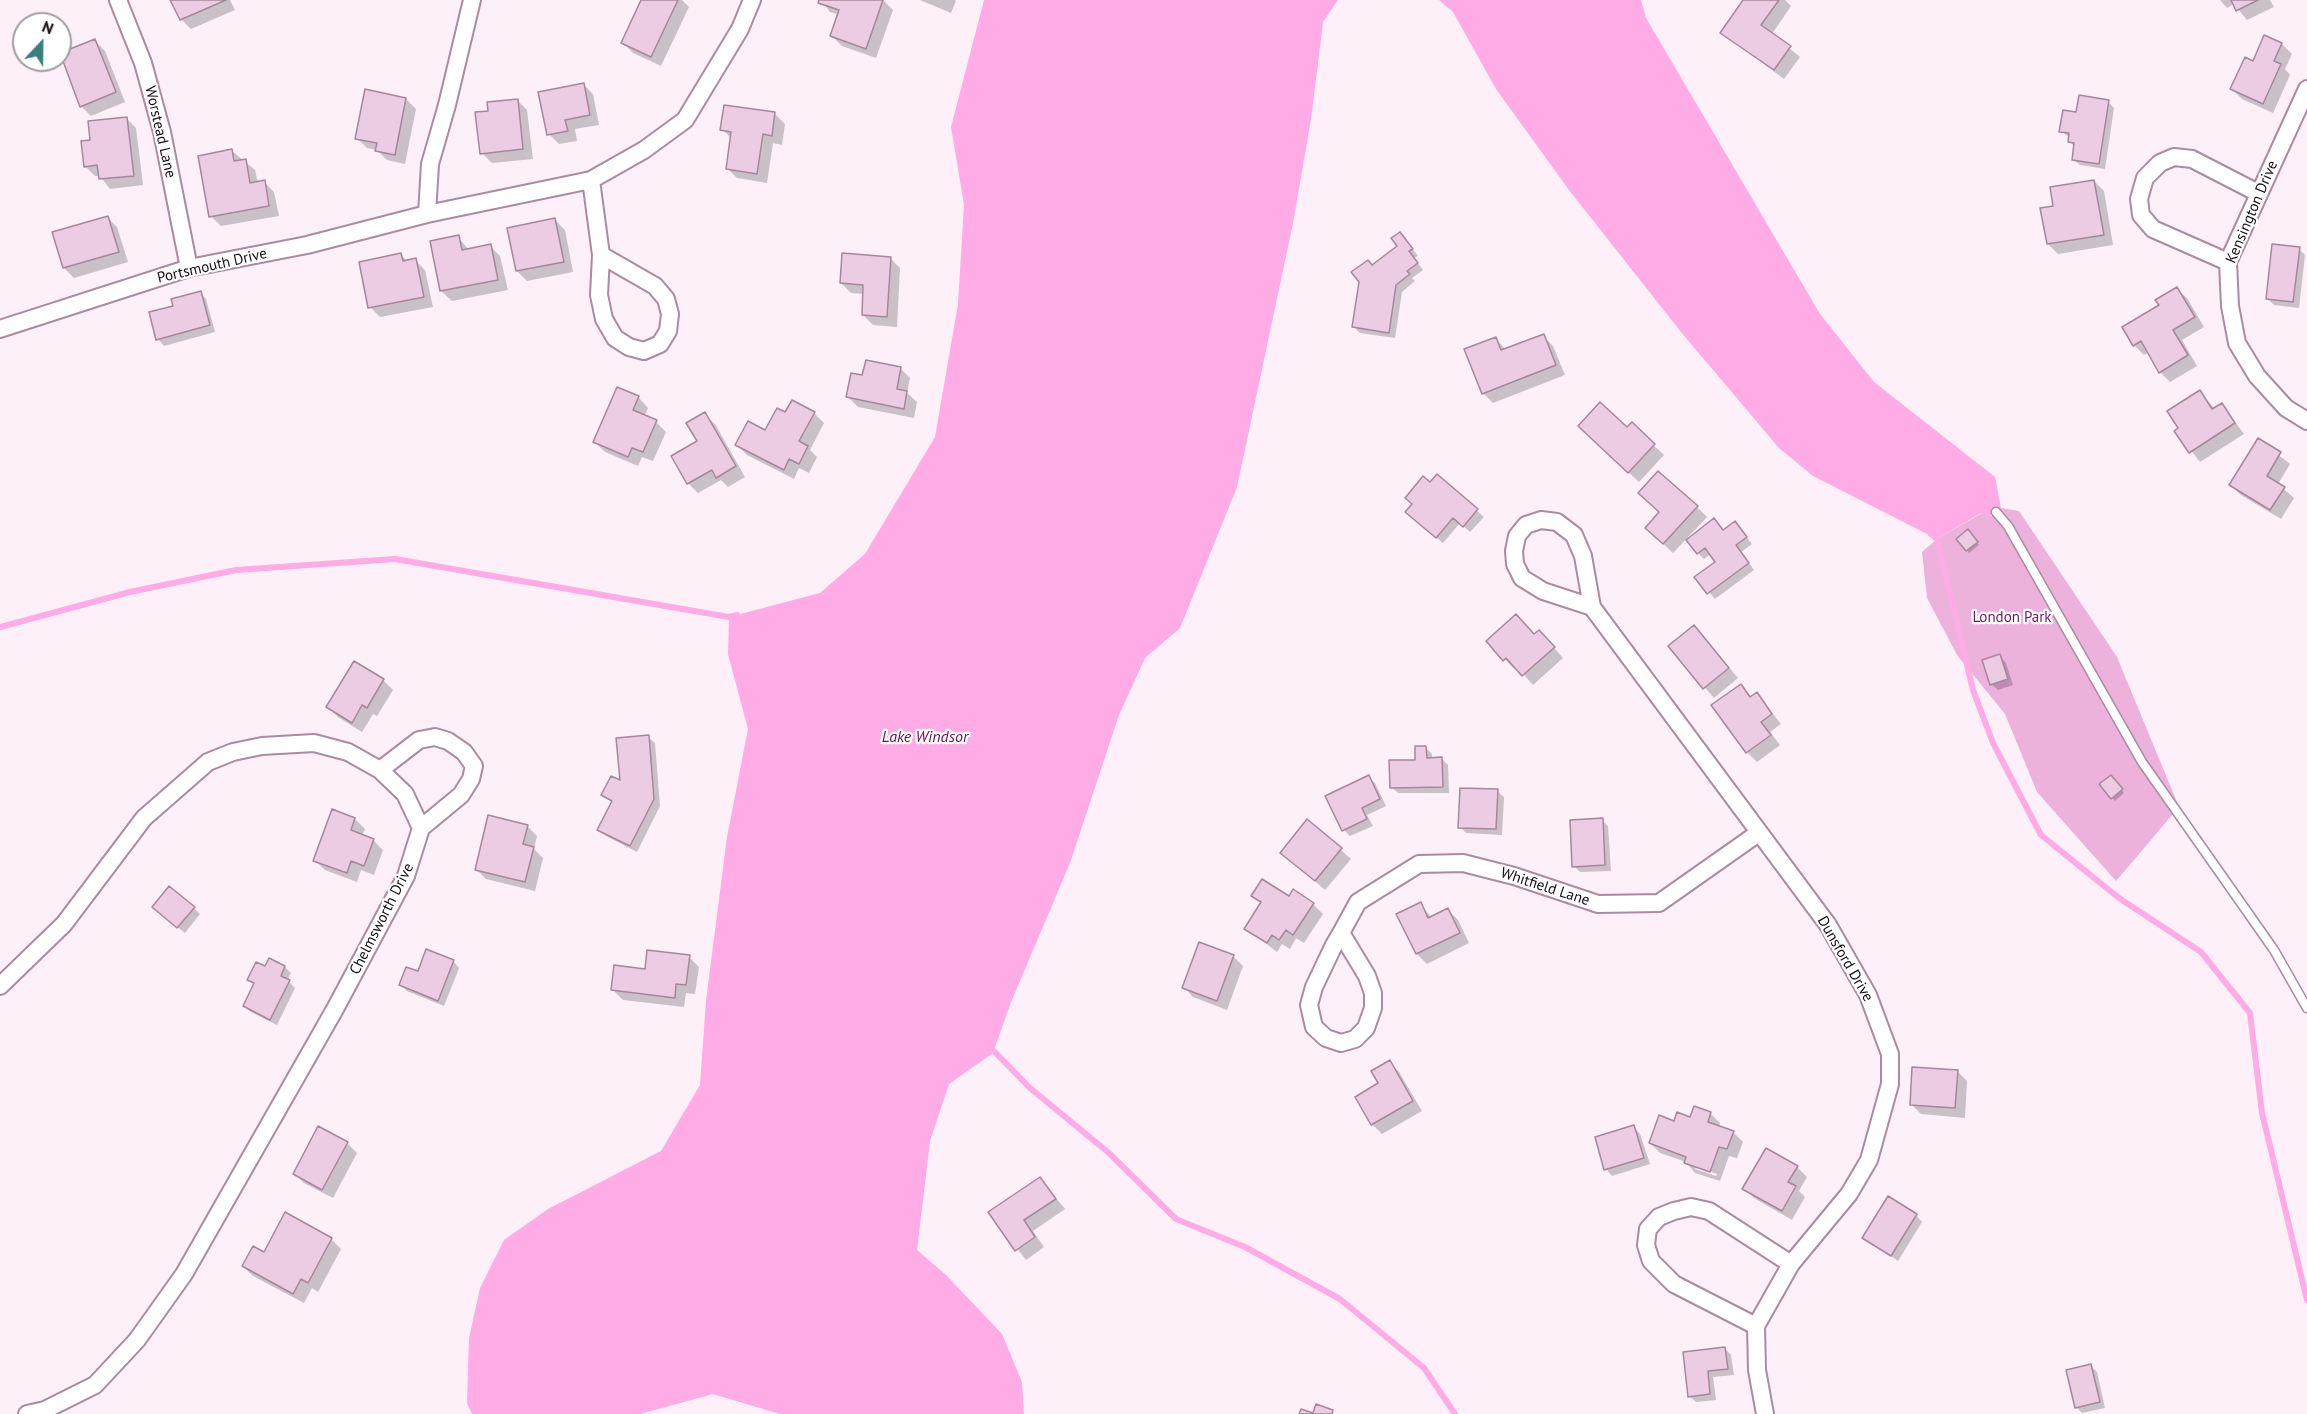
<!DOCTYPE html>
<style>
body{margin:0}
#map{position:relative;width:2307px;height:1414px;overflow:hidden;background:#fdf0f9;font-family:"PT Sans",sans-serif}
canvas{display:block}
.north{position:absolute;left:12px;top:12px;width:60px;height:60px;box-sizing:border-box;background:#fff;border:2px solid #a29ea1;border-radius:50%;rotate:22deg;font-size:16px;font-weight:700;line-height:24px;text-align:center;color:#170c14}
.north::after{content:'';display:block;margin:auto;width:21px;height:27px;background:#39807a;clip-path:polygon(50% 0,100% 100%,50% 72%,0 100%)}
</style>
<div id="map">
<canvas width="2307" height="1414"></canvas>
<div class="north">N</div>
</div>
<script>
const ctx = document.querySelector('canvas').getContext('2d');
ctx.lineJoin = 'round';
function paint(path, color) {
  ctx.fillStyle = color;
  ctx.fill(path, 'evenodd');
}
function shape(rows) {
  const path = new Path2D();
  for (const r of rows) {
    path.moveTo(r[0], r[1]);
    for (let i = 2; i < r.length; i += 2) path.lineTo(r[i], r[i + 1]);
  }
  return path;
}
function stroke(path, color, width, dash) {
  ctx.strokeStyle = color;
  ctx.lineWidth = width;
  ctx.lineCap = dash ? 'butt' : 'round';
  ctx.setLineDash(dash || []);
  ctx.stroke(path);
}
function drawText(font, color, halo, rows, align = 'center') {
  ctx.font = font + ' "PT Sans",sans-serif';
  ctx.lineWidth = 4.5;
  ctx.setLineDash([]);
  ctx.textBaseline = 'middle';
  ctx.strokeStyle = halo;
  ctx.fillStyle = color;
  for (const [text, x, y, turn = 0] of rows) {
    ctx.save();
    ctx.translate(x, y);
    ctx.rotate((+turn || 0) * Math.PI / 180);
    ctx.textAlign = isNaN(turn) ? turn : align;
    if (halo) ctx.strokeText(text, 0, 0);
    ctx.fillText(text, 0, 0);
    ctx.restore();
  }
}
paint(shape([
 [2001,508,2019,511,2117,657,2179,807,2116,881,2037,792,2005,714,1957,655,1927,598,1922,552,1937,539,1982,513,1991,516]
]), '#ecb2db');
paint(shape([
 [984,0,1338,0,1323,22,1311,119,1293,223,1237,487,1180,628,1145,658,1119,715,1070,863,1011,1002,993,1053,949,1084,930,1141,917,1250,946,1275,1002,1334,1022,1382,1024,1414,780,1414,713,1394,640,1414,472,1414,467,1403,469,1338,480,1288,504,1240,548,1209,661,1151,700,1085,706,1001,727,837,748,729,728,654,729,617,820,593,865,554,935,437,958,304,964,205,951,127],
 [1439,0,1641,0,1646,18,1820,314,1874,382,1995,477,2001,508,1990,516,1981,513,1937,539,1813,476,1779,448,1681,332,1569,190,1496,89,1453,12]
]), '#feabe6');
paint(shape([
 [174,0,230,0,235,10,191,29,181,19],
 [643,0,682,0,689,7,661,66,633,53,623,43],
 [821,0,883,0,893,10,876,58,842,46,832,36,839,15,830,12],
 [920,0,955,0,956,1,951,13],
 [1745,0,1785,0,1791,6,1772,34,1800,57,1784,79,1722,33],
 [2220,0,2270,0,2274,7,2247,20,2234,4,2227,8],
 [2265,37,2282,44,2292,54,2285,69,2290,75,2273,113,2242,99,2232,89,2254,62],
 [95,41,105,51,125,102,91,116,81,106,60,55],
 [583,84,593,94,599,125,575,129,577,141,559,144,549,134],
 [406,99,416,109,405,164,387,160,377,150,367,148,357,138],
 [517,100,527,110,533,159,492,163,482,153,489,112],
 [2108,102,2114,108,2105,169,2080,165,2073,159,2075,147,2069,141,2070,138,2061,131,2077,114],
 [775,114,785,124,782,145,773,143,767,183,737,178,727,168,732,139,722,129],
 [126,118,136,128,143,185,110,189,100,176,95,176,85,166,92,141],
 [232,151,255,170,258,183,264,182,274,192,279,216,221,226,211,216],
 [2094,181,2104,191,2113,245,2058,254,2048,244,2055,207],
 [107,217,117,227,128,262,74,278,64,268,54,233],
 [555,220,565,230,573,272,527,281,517,271],
 [458,237,469,250,490,246,500,256,508,290,452,301,441,291],
 [1406,240,1418,256,1414,258,1423,270,1412,278,1415,281,1402,292,1395,338,1360,333,1353,326,1372,267],
 [2299,249,2305,255,2299,308,2274,305,2267,298],
 [401,255,407,261,415,260,425,270,433,307,380,317,370,307],
 [890,258,900,268,897,327,873,325,863,315,864,294,851,293,841,283],
 [2177,289,2187,298,2204,327,2182,340,2197,366,2170,382,2160,372,2149,352,2144,355,2134,345,2161,306],
 [200,293,206,299,215,332,164,346,158,339],
 [1543,336,1553,346,1565,375,1493,403,1483,393,1495,338,1506,350],
 [900,368,910,378,907,393,917,402,914,418,858,407,848,397,864,377],
 [618,389,639,398,648,408,644,417,656,422,666,432,653,461,642,457,638,466,605,452,595,442],
 [2199,392,2215,409,2222,404,2244,434,2200,462,2176,431],
 [814,413,824,423,810,450,817,457,809,473,799,468,794,479,747,455,737,445,766,432,786,414],
 [705,414,715,424,745,477,728,487,721,480,698,493,688,483],
 [1632,425,1664,455,1639,482,1590,436,1627,429],
 [2259,440,2290,464,2278,484,2294,498,2281,519,2241,495,2231,485],
 [1437,476,1484,517,1470,532,1460,523,1443,543,1413,518,1430,484],
 [1697,507,1707,517,1673,553,1657,538],
 [1735,523,1752,544,1741,552,1754,570,1715,599,1696,577,1717,562,1711,554,1704,559,1698,553],
 [1971,534,1979,545,1969,553,1967,550],
 [1534,636,1549,642,1563,658,1533,685,1517,667,1514,669,1488,641],
 [1703,637,1738,678,1714,698,1670,647],
 [2000,656,2006,663,2013,685,1998,690,1991,684],
 [383,680,393,690,377,716,373,714,362,732,338,717,328,707],
 [1741,686,1752,697,1757,694,1781,724,1770,732,1780,745,1757,762,1747,752],
 [648,737,655,743,660,806,637,852,606,836,599,829,613,803,603,795,622,783],
 [1426,748,1432,754,1432,759,1442,759,1448,765,1449,793,1398,793,1391,787],
 [1368,777,1375,783,1386,806,1367,815,1373,826,1350,836,1344,830],
 [2113,779,2124,793,2115,801,2101,784],
 [1497,791,1504,797,1502,835,1466,833,1460,827],
 [355,819,365,829,362,836,373,840,383,850,374,875,361,870,357,882,325,870,315,860],
 [1602,820,1608,826,1611,871,1580,872,1574,866],
 [1308,821,1351,859,1325,890,1282,852],
 [527,826,537,836,534,849,543,858,535,891,486,879,476,869],
 [1253,896,1290,898,1313,904,1323,914,1304,943,1296,938,1290,949,1282,944,1277,952,1246,928,1262,904],
 [1420,904,1432,918,1448,910,1458,920,1469,943,1427,964,1417,954,1398,914],
 [194,908,200,914,185,933,160,913],
 [1233,956,1243,966,1227,1010,1193,997,1184,987],
 [689,957,699,967,695,994,686,993,684,1007,623,1000,613,990,646,971],
 [453,961,459,968,444,1006,407,991,401,985,418,973],
 [285,967,291,973,287,980,295,988,277,1025,251,1012,244,1006,254,985,249,980,266,968],
 [1389,1062,1399,1072,1422,1111,1382,1134,1372,1124,1380,1083],
 [1957,1071,1967,1081,1965,1118,1921,1114,1911,1104],
 [1710,1113,1720,1123,1719,1127,1733,1132,1743,1142,1737,1158,1729,1156,1720,1181,1695,1173,1686,1162,1660,1153,1650,1143,1675,1123],
 [1695,1166,1717,1174,1716,1176,1695,1169],
 [1634,1127,1640,1134,1650,1164,1612,1176,1606,1169],
 [347,1143,357,1153,333,1198,304,1183,294,1173],
 [1797,1167,1807,1177,1799,1191,1805,1197,1792,1220,1754,1198,1744,1188],
 [1040,1179,1065,1209,1033,1231,1044,1247,1026,1260,990,1213],
 [1916,1215,1922,1222,1898,1261,1864,1237],
 [331,1239,341,1249,318,1292,312,1288,304,1303,253,1276,243,1266,264,1254],
 [1725,1348,1731,1355,1734,1375,1713,1377,1716,1400,1696,1402,1689,1396],
 [2091,1366,2097,1372,2105,1408,2082,1413,2076,1407]
]), '#0003');
stroke(shape([
 [1931,534,1937,539,1973,690,1993,743,2041,835,2119,898,2201,952,2250,1013,2262,1113,2307,1300],
 [0,627,130,592,236,570,395,559,729,617,737,615],
 [989,1046,1030,1088,1109,1153,1176,1219,1245,1247,1340,1299,1424,1368,1455,1414]
]), '#feabe6', 6);
const building = shape([
 [170,0,226,0,180,20,170,0],
 [641,0,678,0,651,57,621,43,641,0],
 [819,0,883,0,866,49,830,36,839,10,818,3,819,0],
 [1743,0,1779,0,1761,25,1791,46,1774,70,1720,33,1743,0],
 [2231,0,2258,0,2236,11,2231,0],
 [2264,35,2282,43,2274,61,2281,64,2263,104,2230,89,2245,57,2253,61,2264,35],
 [95,39,116,92,80,107,60,53,95,39],
 [584,83,590,115,565,120,568,131,547,135,538,92,584,83],
 [365,89,406,98,395,155,375,151,377,143,355,139,365,89],
 [2079,95,2109,100,2099,164,2072,160,2074,143,2068,142,2069,133,2059,132,2063,110,2076,112,2079,95],
 [518,99,523,149,480,154,475,112,488,111,487,102,518,99],
 [724,105,775,112,772,136,763,134,757,174,726,169,731,132,720,130,724,105],
 [127,117,134,176,99,179,97,165,84,167,81,141,90,140,88,121,127,117],
 [232,149,234,161,246,159,250,183,265,180,269,206,209,217,198,156,232,149],
 [2094,180,2104,235,2047,244,2040,208,2053,206,2050,187,2094,180],
 [108,216,119,252,63,268,52,232,108,216],
 [555,218,564,262,516,271,507,228,555,218],
 [1400,232,1413,249,1409,251,1418,263,1407,271,1410,274,1396,285,1389,333,1352,327,1359,282,1351,272,1368,260,1372,265,1397,246,1391,238,1400,232],
 [459,235,462,250,491,244,498,280,440,291,430,241,459,235],
 [2272,244,2300,247,2293,302,2266,299,2272,244],
 [401,253,403,261,416,258,424,297,368,308,359,262,401,253],
 [842,253,891,257,887,317,862,315,863,285,840,283,842,253],
 [2177,287,2195,317,2173,330,2188,355,2159,373,2141,341,2133,346,2122,327,2159,305,2155,300,2177,287],
 [201,291,210,325,156,340,149,312,173,306,171,299,201,291],
 [1544,334,1556,365,1482,394,1464,349,1496,337,1501,350,1544,334],
 [866,360,901,367,897,389,907,391,904,409,846,397,851,373,862,375,866,360],
 [617,387,639,396,633,410,657,420,643,452,632,448,628,457,593,442,617,387],
 [2200,390,2212,409,2222,403,2235,423,2189,453,2174,431,2178,428,2167,411,2200,390],
 [792,400,815,412,799,441,808,446,799,464,789,459,784,470,735,445,748,421,765,430,777,408,785,412,792,400],
 [1600,402,1627,427,1632,422,1655,444,1628,473,1578,426,1600,402],
 [705,412,736,466,716,478,712,470,687,484,671,456,697,441,686,423,705,412],
 [2258,438,2281,452,2267,476,2285,487,2270,510,2229,485,2258,438],
 [1658,471,1698,506,1663,544,1645,528,1659,512,1638,493,1658,471],
 [1437,474,1478,509,1463,527,1453,518,1436,538,1405,512,1412,504,1405,498,1423,476,1430,482,1437,474],
 [1714,518,1723,530,1735,521,1747,537,1736,545,1749,563,1707,594,1694,577,1715,562,1705,548,1697,554,1686,540,1714,518],
 [1968,529,1978,542,1966,551,1956,539,1968,529],
 [1516,614,1534,634,1539,630,1555,647,1522,676,1506,658,1503,661,1486,641,1516,614],
 [1694,625,1729,668,1703,689,1668,646,1694,625],
 [2000,654,2008,679,1990,685,1982,660,2000,654],
 [354,661,384,679,367,708,362,705,352,723,326,707,354,661],
 [1741,684,1750,697,1757,692,1772,714,1761,722,1771,735,1746,753,1711,705,1741,684],
 [649,735,654,799,630,846,597,830,612,801,601,795,611,776,620,780,616,738,649,735],
 [1415,746,1426,746,1427,758,1442,757,1443,787,1390,788,1389,760,1415,760,1415,746],
 [1369,775,1380,799,1362,808,1367,819,1342,831,1325,796,1369,775],
 [2111,775,2123,789,2111,799,2099,784,2111,775],
 [1460,788,1498,789,1496,829,1458,828,1460,788],
 [332,809,355,818,351,830,374,839,364,866,351,861,347,873,313,861,332,809],
 [488,815,528,825,523,844,534,847,525,882,475,870,488,815],
 [1603,818,1605,865,1572,867,1570,820,1603,818],
 [1307,819,1342,848,1315,881,1280,853,1307,819],
 [1262,879,1289,896,1293,889,1314,903,1293,935,1286,930,1279,940,1272,935,1267,943,1244,929,1261,902,1251,896,1262,879],
 [169,886,195,907,177,928,152,907,169,886],
 [1421,902,1428,918,1448,908,1460,933,1416,954,1396,914,1421,902],
 [1199,942,1234,955,1217,1001,1182,988,1199,942],
 [426,949,454,960,438,1001,399,985,406,967,418,971,426,949],
 [647,950,690,955,686,985,676,984,675,998,611,990,614,965,645,969,647,950],
 [269,958,285,966,281,976,290,980,270,1020,243,1006,254,983,247,980,256,962,265,966,269,958],
 [1390,1060,1413,1101,1371,1125,1355,1097,1378,1083,1371,1071,1390,1060],
 [1912,1067,1958,1070,1955,1108,1910,1105,1912,1067],
 [1694,1106,1711,1112,1708,1122,1734,1131,1727,1149,1719,1147,1710,1172,1684,1163,1686,1157,1649,1143,1659,1115,1674,1121,1677,1112,1690,1117,1694,1106],
 [1634,1125,1644,1158,1604,1170,1595,1137,1634,1125],
 [318,1126,348,1142,322,1190,293,1174,318,1126],
 [1766,1148,1798,1166,1788,1182,1796,1186,1782,1211,1742,1189,1766,1148],
 [1040,1177,1056,1199,1024,1220,1035,1237,1015,1251,988,1212,1040,1177],
 [1888,1196,1917,1214,1891,1256,1862,1238,1888,1196],
 [285,1212,332,1238,308,1283,301,1279,293,1294,242,1266,253,1246,264,1252,285,1212],
 [1725,1347,1728,1369,1708,1371,1710,1394,1688,1397,1683,1352,1725,1347],
 [2091,1364,2100,1402,2075,1408,2066,1370,2091,1364],
 [1316,1404,1333,1410,1332,1414,1299,1414,1301,1409,1313,1413,1316,1404]
]);
paint(building, '#eccce2');
stroke(building, '#a5879c', 1.5);
const lane = shape([
 [1996,512,2008,526,2142,762,2274,950,2307,1008]
]);
const street = shape([
 [118,0,143,63,162,132,189,268],
 [2307,89,2228,262,2230,306,2237,343,2257,376,2286,408,2307,421],
 [591,180,601,255,599,295,604,319,615,338,629,347,644,351,660,344,668,331,670,314,666,299,655,286,601,255],
 [427,214,430,164,447,105,472,0],
 [2228,262,2153,229,2141,215,2139,199,2145,178,2160,163,2174,157,2192,159,2258,193],
 [0,329,189,268,307,245,427,214,591,180,644,150,685,120,740,29,752,0],
 [1592,607,1543,591,1522,578,1515,564,1514,551,1517,536,1526,525,1541,520,1557,522,1574,535,1583,556,1592,607,1828,925,1868,995,1890,1054,1890,1084,1869,1160,1849,1194,1791,1264,1756,1326,1757,1370,1765,1414],
 [380,770,419,740,435,737,448,741,464,752,474,766,471,779,461,795,421,828],
 [1341,933,1367,976,1373,993,1373,1008,1366,1028,1355,1039,1341,1043,1326,1038,1314,1027,1309,1005,1314,987,1334,945,1341,933,1358,902,1419,864,1463,863,1514,876,1598,904,1659,903,1757,834],
 [0,986,64,924,144,818,208,762,233,752,262,746,314,743,348,752,380,770,405,794,421,828,406,876,335,1009,184,1274,137,1340,95,1385,45,1410,27,1414],
 [1756,1326,1674,1284,1651,1261,1646,1245,1648,1229,1659,1217,1674,1211,1691,1207,1709,1211,1791,1264]
]);
stroke(lane, '#a98ca0', 11);
stroke(street, '#a98ca0', 20);
stroke(lane, '#fff', 8);
stroke(street, '#fff', 16);
drawText('15px', '#170c14', '#fff', [
 ["Worstead Lane",160,132,77],
 ["Kensington Drive",2252,212,-67],
 ["Portsmouth Drive",212,266,-13],
 ["Whitfield Lane",1545,887,18],
 ["Chelmsworth Drive",382,919,-63],
 ["Dunsford Drive",1845,959,60]
]);
drawText('15px', '#741661', '#fff', [
 ["London Park",2012,618]
]);
drawText('italic 16px', '#6d0d5b', '#fff', [
 ["Lake Windsor",925,737]
]);
</script>
